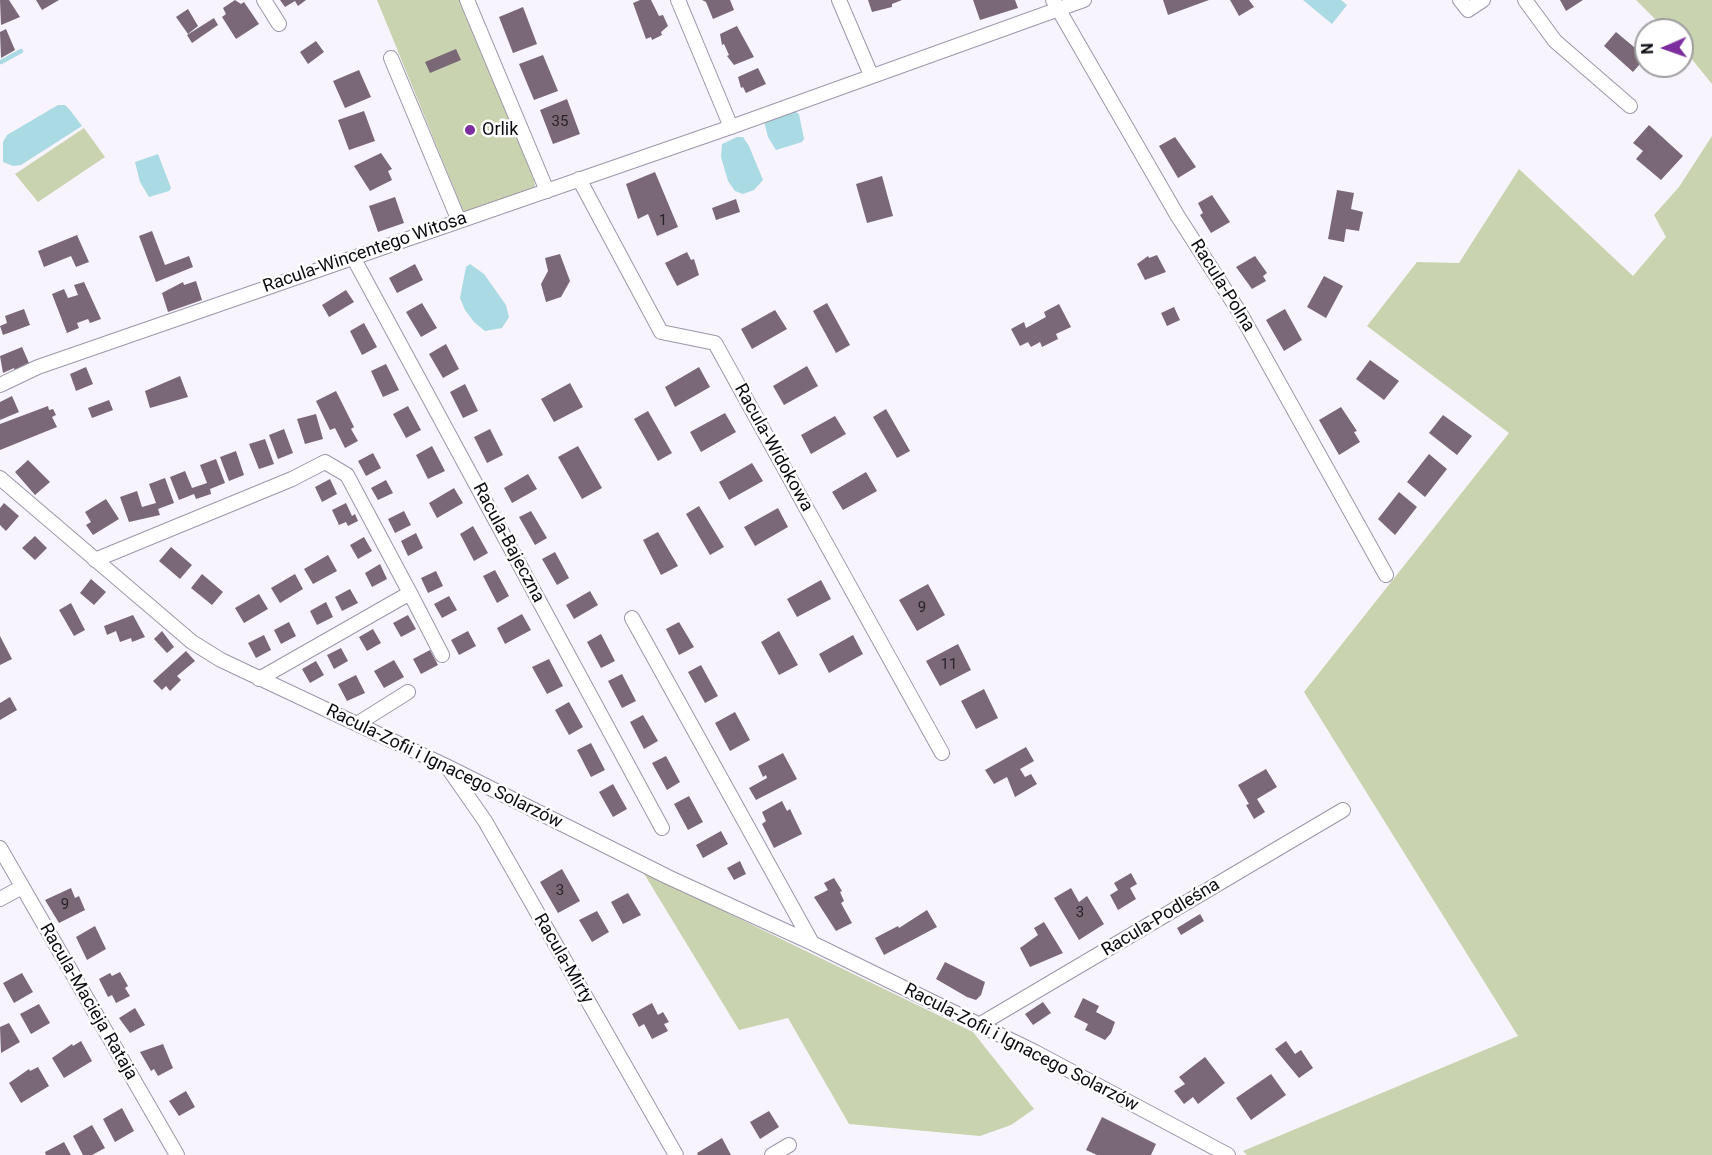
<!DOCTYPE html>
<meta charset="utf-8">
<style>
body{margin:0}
#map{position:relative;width:1712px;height:1155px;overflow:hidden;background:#f7f4fd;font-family:Roboto,sans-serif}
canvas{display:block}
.north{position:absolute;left:1634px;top:18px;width:60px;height:60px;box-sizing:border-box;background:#fff;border:2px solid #9e9da0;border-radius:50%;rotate:268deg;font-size:16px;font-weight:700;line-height:24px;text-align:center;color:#0d0b12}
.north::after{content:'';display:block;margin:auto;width:21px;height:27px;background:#7c2d9e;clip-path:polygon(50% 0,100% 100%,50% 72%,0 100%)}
</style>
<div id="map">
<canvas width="1712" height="1155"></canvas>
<div class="north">N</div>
</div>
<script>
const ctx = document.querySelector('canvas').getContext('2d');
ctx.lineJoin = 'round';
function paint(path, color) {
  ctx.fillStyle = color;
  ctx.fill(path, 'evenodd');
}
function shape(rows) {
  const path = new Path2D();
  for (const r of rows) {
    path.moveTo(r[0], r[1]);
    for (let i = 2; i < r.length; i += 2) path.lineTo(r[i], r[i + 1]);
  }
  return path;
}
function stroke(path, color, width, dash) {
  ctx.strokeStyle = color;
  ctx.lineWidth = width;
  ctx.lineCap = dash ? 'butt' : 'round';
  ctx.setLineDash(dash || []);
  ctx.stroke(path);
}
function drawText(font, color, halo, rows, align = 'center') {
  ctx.font = font + ' Roboto,sans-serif';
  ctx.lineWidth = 5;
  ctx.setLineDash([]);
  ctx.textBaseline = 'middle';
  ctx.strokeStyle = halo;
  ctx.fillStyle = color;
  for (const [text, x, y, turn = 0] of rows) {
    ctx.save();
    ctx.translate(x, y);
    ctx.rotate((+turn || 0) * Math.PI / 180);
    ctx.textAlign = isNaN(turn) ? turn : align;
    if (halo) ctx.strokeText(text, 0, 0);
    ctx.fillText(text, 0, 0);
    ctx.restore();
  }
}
paint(shape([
 [377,0,463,0,532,165,535,186,528,192,464,213],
 [1636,0,1712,0,1712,84,1682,47,1682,30,1666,30],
 [84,128,105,157,38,202,15,174],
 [1712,136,1712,1155,1247,1155,1243,1151,1518,1036,1304,692,1509,433,1367,326,1417,262,1459,263,1519,169,1633,276,1666,237,1654,215,1679,187],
 [643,872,973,1032,1034,1109,1011,1125,980,1136,849,1124,788,1018,739,1030]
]), '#cad3af');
paint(shape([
 [1303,0,1341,0,1347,5,1332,24],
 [58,105,65,105,70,110,82,126,21,165,13,166,3,162,3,142,7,135],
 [793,110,799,114,804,139,802,142,776,150,768,137,764,121],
 [737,137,743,137,749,146,763,180,754,190,743,194,735,191,728,181,721,157,722,144],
 [158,154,171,188,169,191,149,197,140,182,135,162],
 [470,264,484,274,506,305,509,317,502,328,485,331,474,322,465,310,460,298,466,267]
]), '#aadae3');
stroke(shape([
 [1,62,21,51]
]), '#aadae3', 4.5);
paint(shape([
 [0,0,9,0,20,17,1,25],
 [36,0,59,0,42,10],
 [235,0,241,4,244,2,259,24,236,39,222,17,226,14,223,8],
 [280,0,306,0,298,6,295,1,285,7],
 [640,0,651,0,659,16,663,15,668,26,661,32,662,35,652,40,651,37,646,39,633,3],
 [702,0,730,0,734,10,713,19,706,2],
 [868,0,902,0,892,4,892,7,872,12],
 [973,0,1015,0,1018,8,980,20],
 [1163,0,1209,0,1168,15],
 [1230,0,1249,0,1254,7,1239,16],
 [1560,0,1583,0,1566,11],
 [523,7,537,44,513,53,499,17],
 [188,9,198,26,188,34,176,17],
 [214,18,218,25,192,43,187,35],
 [737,26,754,57,734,65,727,56,729,55,724,44,722,45,720,34],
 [6,29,15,50,1,58,0,32],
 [1616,32,1646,57,1633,72,1604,46],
 [316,41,324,52,308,64,300,52],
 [456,49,461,60,430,73,425,62],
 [543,55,558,91,534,100,519,64],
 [758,68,766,84,746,93,743,87,741,88,738,77],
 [359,70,371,97,345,108,333,81],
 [567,99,580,134,553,144,540,110],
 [364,111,375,141,349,150,338,120],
 [1649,125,1683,156,1661,180,1636,159,1643,151,1633,143],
 [1175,137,1196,167,1178,178,1159,146],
 [381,153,392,169,388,171,392,180,370,191,354,166],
 [655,172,678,227,657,236,648,214,638,219,626,184],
 [882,176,893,216,867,223,856,184],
 [1337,190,1354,193,1351,209,1363,212,1359,231,1346,229,1344,242,1328,239],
 [1212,195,1230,222,1211,233,1200,215,1203,213,1198,203],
 [395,197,404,223,378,232,369,206],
 [736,199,740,212,716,220,712,208],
 [152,231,165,265,189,256,193,267,156,282,139,236],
 [77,235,89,262,76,267,71,256,44,267,38,251],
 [687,252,691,260,694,259,699,275,677,286,665,263],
 [560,254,570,281,561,297,546,302,541,284,548,271,545,258],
 [1157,255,1166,272,1145,280,1137,264,1148,256,1149,258],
 [1255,256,1267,273,1263,276,1266,281,1252,289,1236,267],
 [415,264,423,280,397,293,389,278],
 [1324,276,1343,286,1326,318,1307,307],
 [196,281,202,300,168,312,162,293,183,282,184,285],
 [84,282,101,319,90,323,88,319,77,323,79,328,67,333,52,294,64,289,68,298,78,295,74,285],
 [346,290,354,302,329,317,322,305],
 [422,303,437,328,421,337,406,312],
 [827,303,850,345,836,353,813,311],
 [1059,304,1071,327,1056,334,1058,339,1042,347,1040,342,1031,347,1028,342,1020,346,1011,329,1024,322,1026,328,1046,317,1044,312],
 [1174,307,1180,320,1167,326,1161,313],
 [24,309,30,325,3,335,0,326,7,323,5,316],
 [1285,309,1302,340,1284,351,1266,320],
 [775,310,787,329,752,349,741,329],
 [364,323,377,347,362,355,350,331],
 [446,344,459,369,443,378,429,354],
 [22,347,29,363,15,371,14,368,3,373,0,356],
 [1370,360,1399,381,1384,400,1356,379],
 [386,364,399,390,383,397,371,371],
 [807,366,818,386,784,405,773,386],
 [86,367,93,384,76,391,70,374],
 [699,367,710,387,675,407,665,387],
 [180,376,188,397,150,408,145,391],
 [570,383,583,407,554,422,541,399],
 [465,384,478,411,463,418,450,392],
 [336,391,354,427,351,429,358,441,345,448,335,428,330,430,316,401],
 [12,396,19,412,0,420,0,402],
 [109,400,113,410,92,418,88,408],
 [48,406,49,410,53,409,56,415,52,417,57,427,0,450,0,424],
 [408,406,421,430,406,438,393,414],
 [1341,407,1357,431,1354,432,1360,442,1339,455,1319,420],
 [886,409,910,451,897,458,873,417],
 [648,411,672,453,658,461,634,419],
 [725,413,736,432,701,452,690,432],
 [316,414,323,439,305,444,297,419],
 [1443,415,1472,436,1457,455,1429,433],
 [835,416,846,434,811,454,801,435],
 [284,429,293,453,278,459,269,435],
 [490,429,503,455,487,463,474,437],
 [265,439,274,464,259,469,249,444],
 [432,446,445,471,428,479,416,455],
 [578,446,602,488,582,499,558,457],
 [236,451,244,475,229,481,220,457],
 [373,453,381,468,366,476,358,461],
 [1429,454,1447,469,1425,497,1407,482],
 [216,459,225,483,210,489,211,494,196,499,194,494,179,500,170,477,185,471,192,488,207,483,200,465],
 [28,460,50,482,35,495,15,472],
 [752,463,763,481,729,500,719,482],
 [866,472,877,491,843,510,832,492],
 [528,474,537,489,512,503,504,488],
 [165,478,174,503,158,509,160,515,129,522,120,497,137,491,142,507,156,503,149,484],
 [330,479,337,494,322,502,315,487],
 [386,480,393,493,378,500,371,488],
 [454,488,463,503,437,518,429,503],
 [1399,492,1417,507,1395,535,1378,519],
 [106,499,119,519,93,535,86,525,91,522,85,512],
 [4,503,19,516,6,531,0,525,0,508],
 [346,503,352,516,355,514,358,521,348,526,346,522,339,525,332,510],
 [699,506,724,547,710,555,686,514],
 [778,508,788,527,755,546,744,527],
 [404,511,411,525,395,533,388,519],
 [531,511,547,538,535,545,519,517],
 [473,526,488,553,474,561,460,534],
 [658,532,678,566,661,575,643,540],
 [416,533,423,548,408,556,401,541],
 [35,536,47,548,35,560,22,548],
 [364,537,372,551,358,559,350,545],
 [171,547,192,565,180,579,159,561],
 [555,552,569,578,557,585,542,559],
 [328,555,337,571,313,584,304,569],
 [380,564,387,579,372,587,365,573],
 [495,570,509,596,497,603,483,576],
 [436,571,443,586,428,593,421,578],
 [202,574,223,592,212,605,191,588],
 [295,574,303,589,280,603,271,588],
 [91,579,106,592,94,605,80,593],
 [821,580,831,599,797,617,787,599],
 [928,584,945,615,917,631,899,600],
 [350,589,358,603,342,611,335,597],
 [590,591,598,605,574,619,566,605],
 [259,594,268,609,244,623,235,608],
 [449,596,457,610,442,618,434,604],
 [326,602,333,617,317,625,310,611],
 [71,603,85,630,74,636,59,610],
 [522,614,531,630,505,644,497,628],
 [133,615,145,637,132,642,131,638,120,642,116,631,107,635,104,626],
 [408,615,416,629,401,637,393,623],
 [289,622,296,636,281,644,274,630],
 [679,622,694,647,679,655,666,629],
 [373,629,381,643,367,651,359,637],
 [162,631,174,647,167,653,154,639],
 [468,631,476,646,459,655,451,640],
 [779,631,798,665,779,675,761,642],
 [601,634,615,661,601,668,587,642],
 [264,635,271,650,256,658,248,643],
 [853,635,863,654,829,673,819,654],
 [0,636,12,659,0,665],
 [958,644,971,670,940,686,926,661],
 [341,648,348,661,334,669,327,655],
 [430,650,438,665,421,674,413,659],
 [186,651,195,661,177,676,181,680,170,691,166,686,162,690,153,681],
 [549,659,563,686,547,694,532,667],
 [394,660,404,677,384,688,374,671],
 [316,661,324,675,310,683,302,669],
 [701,665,718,696,705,703,688,672],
 [622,674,636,701,622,708,608,681],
 [356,675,365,693,347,701,338,684],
 [984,689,998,718,976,729,961,701],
 [10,697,17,710,0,720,0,703],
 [569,702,583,727,569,735,555,710],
 [735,712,750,740,730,751,715,723],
 [643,715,658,741,644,749,630,722],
 [591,743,605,770,591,777,577,750],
 [1026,747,1034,761,1020,769,1025,777,1031,774,1037,784,1015,797,1007,777,994,784,985,770],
 [783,753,797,779,756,800,749,788,767,778,766,775,763,777,758,766],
 [666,756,680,782,667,790,652,763],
 [1266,769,1277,787,1257,799,1265,812,1254,819,1246,805,1249,804,1238,785],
 [613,784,627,809,613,817,599,792],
 [689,796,703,822,688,830,674,804],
 [782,801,787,811,790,809,802,834,774,848,762,824,766,821,762,812],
 [721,831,728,844,703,858,696,845],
 [740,861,746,874,734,880,727,868],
 [562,869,580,901,558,913,540,882],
 [1131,873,1137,884,1130,888,1136,899,1118,910,1110,895,1118,890,1114,883],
 [834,878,842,891,840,892,844,901,841,903,852,923,836,931,814,897,828,890,824,883],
 [71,888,75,898,79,896,85,910,59,923,45,900],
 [1071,888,1079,902,1087,896,1104,924,1079,940,1054,898],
 [628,893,641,915,623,924,611,902],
 [927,910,937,927,884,955,875,938,898,926,899,928],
 [597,911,609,932,592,942,579,920],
 [1200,914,1204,921,1181,935,1177,928],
 [1044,922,1063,953,1030,967,1020,948,1038,935,1034,928],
 [95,926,106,949,87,960,76,937],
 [945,962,985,982,981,995,976,1000,967,997,936,979],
 [120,972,128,986,125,988,130,996,116,1003,112,995,108,997,99,979,110,973,112,976],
 [22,973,33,992,14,1003,3,983],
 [1083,998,1099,1006,1096,1012,1115,1022,1111,1033,1105,1040,1085,1030,1088,1024,1074,1017],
 [1043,1002,1051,1013,1033,1025,1025,1014],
 [652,1003,658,1015,663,1012,669,1022,664,1024,668,1031,652,1039,644,1024,639,1027,632,1014],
 [39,1004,50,1023,31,1034,20,1014],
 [135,1008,145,1025,130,1033,119,1018],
 [9,1023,20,1042,1,1053,0,1027],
 [81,1041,92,1061,64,1078,52,1058,72,1044,73,1046],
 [1286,1041,1295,1054,1301,1050,1313,1068,1299,1078,1275,1049],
 [163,1044,173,1068,158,1076,154,1069,151,1071,140,1052],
 [1205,1057,1225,1083,1198,1104,1193,1097,1184,1104,1174,1091,1185,1084,1179,1077],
 [38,1067,49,1086,21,1103,9,1083,29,1069,30,1071],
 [1271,1074,1286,1095,1251,1120,1236,1098],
 [186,1091,195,1107,179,1116,169,1101],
 [122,1108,134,1131,115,1142,103,1119],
 [769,1111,779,1127,760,1139,750,1122],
 [1102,1117,1156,1144,1151,1155,1097,1155,1086,1150],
 [92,1125,105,1148,92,1155,83,1155,73,1136],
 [722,1138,731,1155,698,1155,697,1153],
 [64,1142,71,1155,46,1155,45,1152]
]), '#7a6876');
const minor = shape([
 [264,0,279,24],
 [467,0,547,191],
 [678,0,731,127],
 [839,0,871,75],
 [1053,0,1177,215,1240,313,1386,575],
 [1460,0,1468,10,1483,0],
 [1525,0,1555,41,1630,106],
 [391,58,459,221],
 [579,179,661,332,715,343,942,753],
 [354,259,662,828],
 [0,385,38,367,731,127,1084,0],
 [0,478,192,642,221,660,446,766,668,877,812,943,1035,1052,1228,1155],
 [95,560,292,479,325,462,347,475,410,593,259,679],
 [410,593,442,655],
 [632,618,812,943],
 [357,724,408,692],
 [448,768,485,821,676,1155],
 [0,848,177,1155],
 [0,899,22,887],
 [979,1025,1343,810],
 [772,1155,789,1145]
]);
stroke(minor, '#9c96aa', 16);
stroke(minor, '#fff', 14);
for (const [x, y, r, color] of [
 [470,130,6,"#7c2d9e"]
]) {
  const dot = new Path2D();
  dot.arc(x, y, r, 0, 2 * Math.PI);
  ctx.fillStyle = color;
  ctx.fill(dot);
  stroke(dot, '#fff', 2);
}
drawText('15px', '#28222b', null, [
 ["35",560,122],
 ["1",663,221],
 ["9",922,608],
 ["11",949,665],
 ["3",560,891],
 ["9",65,905],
 ["3",1080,913]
]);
drawText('18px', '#0d0b12', '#fff', [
 ["Orlik",482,130]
], 'left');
drawText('18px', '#0d0b12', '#fff', [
 ["Racula-Wincentego Witosa",365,253,-19],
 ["Racula-Polna",1222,286,58],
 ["Racula-Widokowa",773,448,61],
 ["Racula-Bajeczna",508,543,62],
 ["Racula-Zofii i Ignacego Solarzów",444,767,26],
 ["Racula-Podleśna",1161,918,-31],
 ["Racula-Mirty",563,959,60],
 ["Racula-Macieja Rataja",88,1002,60],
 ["Racula-Zofii i Ignacego Solarzów",1021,1048,27]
]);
</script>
